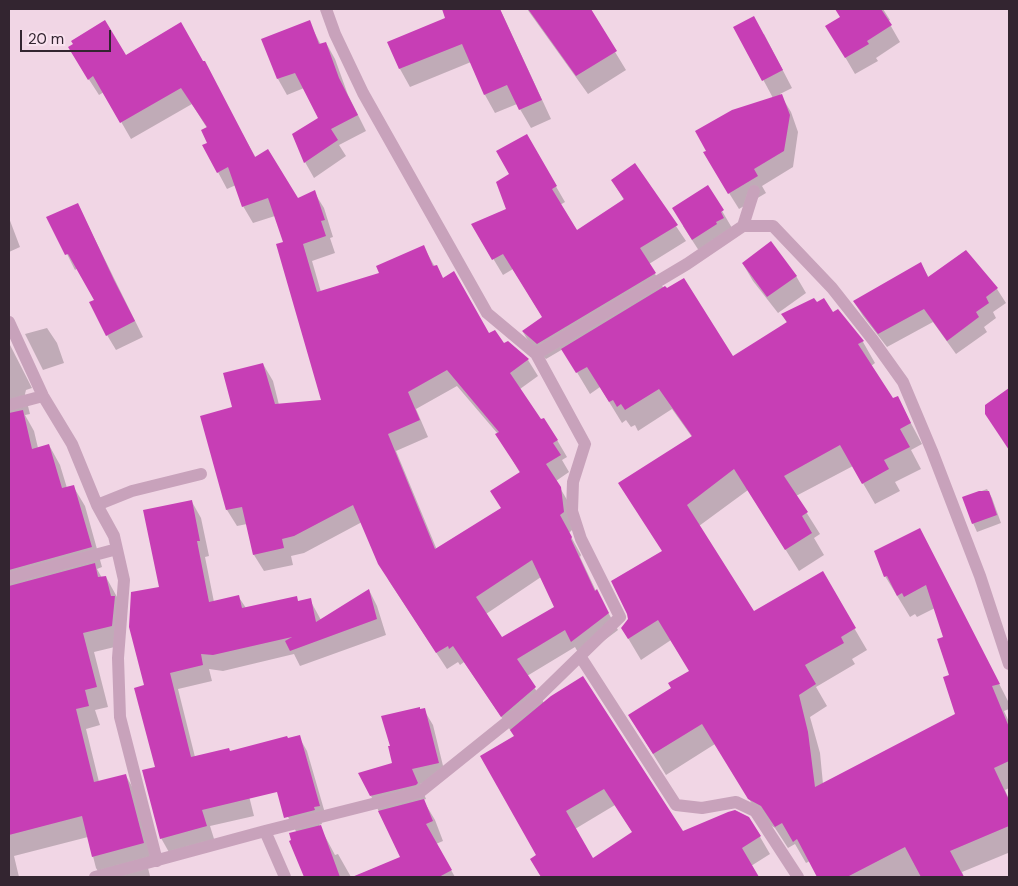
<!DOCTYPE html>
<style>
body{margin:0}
#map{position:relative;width:1018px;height:886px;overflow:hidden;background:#f1d6e5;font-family:"DM Sans",sans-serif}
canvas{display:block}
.frame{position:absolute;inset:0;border:10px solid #332530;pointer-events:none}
.scale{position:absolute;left:20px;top:30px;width:91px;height:22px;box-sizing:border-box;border:2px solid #332530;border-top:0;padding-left:6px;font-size:15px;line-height:18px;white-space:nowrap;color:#332530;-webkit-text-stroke:4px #f9e2ef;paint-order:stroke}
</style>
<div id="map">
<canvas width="1018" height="886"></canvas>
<div class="frame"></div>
<div class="scale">20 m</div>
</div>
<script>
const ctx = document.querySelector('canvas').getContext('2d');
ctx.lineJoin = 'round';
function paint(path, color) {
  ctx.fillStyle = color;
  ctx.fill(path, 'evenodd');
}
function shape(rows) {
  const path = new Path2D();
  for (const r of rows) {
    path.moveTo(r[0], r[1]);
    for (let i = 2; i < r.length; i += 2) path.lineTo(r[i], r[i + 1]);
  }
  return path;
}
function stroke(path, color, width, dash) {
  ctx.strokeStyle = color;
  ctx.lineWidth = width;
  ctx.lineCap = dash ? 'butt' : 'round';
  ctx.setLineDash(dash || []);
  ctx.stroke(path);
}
paint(shape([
 [443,9,500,9,551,119,531,128,517,104,495,113,485,95,471,62,410,87,400,69,389,42,447,19],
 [527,9,589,9,626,70,588,94],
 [836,9,883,9,890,20,888,21,900,42,876,58,878,61,855,74,827,26,842,18],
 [309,22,321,45,326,43,335,59,348,95,366,131,339,145,346,156,314,178,305,162,319,119,304,88,287,95,278,79,263,39],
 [180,24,256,158,298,200,314,192,324,208,333,237,330,238,335,253,312,261,321,292,381,274,423,246,435,267,436,266,443,279,489,335,504,345,508,342,528,360,538,376,520,389,540,421,557,440,567,457,562,460,569,472,556,481,570,505,573,529,569,533,581,555,580,557,596,591,618,630,581,658,575,647,527,676,544,703,682,833,749,818,770,854,751,866,758,877,539,877,541,876,538,855,515,737,464,662,460,665,458,662,447,669,389,581,362,522,304,553,291,556,293,565,264,571,254,555,247,524,237,526,227,510,234,408,263,364,273,381,279,405,323,401,284,242,275,216,253,223,243,206,236,185,227,189,204,146,209,143,207,128,192,104,131,139,104,92,99,95,79,64,125,56],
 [457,386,498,434,520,473,502,509,437,550,396,451,428,437,416,409],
 [541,577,556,607,502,639,486,614],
 [615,805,633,833,592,860,575,829],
 [735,27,764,34,792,88,780,94,791,112,798,132,793,167,762,186,766,193,739,209,714,169,773,98],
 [526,135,565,202,560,205,577,231,624,200,612,180,635,165,686,241,649,264,664,289,732,358,787,323,782,314,817,304,833,314,838,311,863,342,875,363,871,366,892,400,897,397,922,444,911,450,921,469,895,482,900,491,875,504,853,466,796,496,820,534,814,538,824,555,799,571,748,490,699,526,754,613,822,573,867,650,852,659,855,664,816,687,827,706,810,717,820,753,823,784,957,715,944,638,935,608,917,617,915,614,910,617,885,576,931,551,1009,703,1009,709,1004,711,1009,722,1009,788,1005,790,1009,799,1009,855,1008,853,962,872,964,877,818,877,810,861,806,863,795,844,788,848,775,828,762,820,715,744,666,775,629,715,673,689,690,671,671,640,641,660,622,628,629,619,663,552,692,437,672,409,638,431,635,425,631,427,626,420,622,423,600,387,590,394,563,349,546,359,532,347,523,332,543,318,513,269,503,275,473,225,508,210,510,175],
 [708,187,732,228,703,257,683,226],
 [78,205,143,337,116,350,107,335,95,301,78,268,75,270,67,254],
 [9,218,20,247,9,252],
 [965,251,997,289,1006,303,993,312,996,318,984,327,987,332,956,354,933,322,887,347,863,316,854,302,921,264,929,278],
 [743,264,796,276,806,293,778,313,753,281],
 [47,328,57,343,64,363,43,370,25,334],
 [9,343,32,388,26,390,25,394,30,414,25,415,34,431,38,448,49,445,60,465,67,488,73,486,85,506,102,567,97,569,102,578,106,577,117,597,123,645,94,652,108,707,95,710,100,725,86,729,99,782,126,776,137,795,154,862,147,864,150,876,146,877,102,877,96,868,88,837,14,856,19,877,9,877],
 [1009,389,1009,445,985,406],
 [987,489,992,498,1001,523,977,532,973,523,963,498],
 [192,502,201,518,209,556,205,557,214,602,238,596,246,608,310,600,321,620,369,590,377,606,386,635,300,666,294,654,223,671,209,669,212,681,178,689,195,757,230,753,242,768,254,816,210,826,215,842,170,854,161,838,157,768,146,686,160,588],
 [424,710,433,725,446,778,420,784,426,799,423,800,435,820,443,841,436,844,455,877,353,877,402,857,371,796,394,764,421,711],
 [299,737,307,751,327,820,321,821,322,824,319,825,335,855,338,854,351,877,312,877,295,833,297,833,288,817,288,740]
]), '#0003');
paint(shape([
 [442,9,500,9,542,100,519,110,507,85,484,95,462,44,399,69,387,42,445,18],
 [528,9,591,9,617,51,576,76],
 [835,9,881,9,892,25,867,41,869,44,845,58,825,26,840,17],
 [754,16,783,70,762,81,733,27],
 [105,20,126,55,181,22,203,61,205,61,255,157,268,149,298,198,315,190,325,220,321,221,326,236,303,244,317,292,379,273,376,266,424,245,433,266,437,265,443,278,454,271,489,333,495,330,504,343,508,341,529,359,510,373,541,419,544,418,558,440,553,443,561,455,546,464,561,487,564,512,560,515,572,537,571,539,595,591,597,589,609,613,571,642,565,630,517,659,536,687,501,717,453,646,449,649,448,646,436,653,378,564,353,505,294,536,282,539,284,548,253,555,242,507,226,510,200,416,232,407,223,373,263,363,275,404,321,400,276,244,283,242,268,198,242,207,228,167,217,173,202,145,207,143,201,130,207,127,181,88,120,123,93,76,88,80,68,47,73,44,71,41],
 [447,370,499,432,495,434,520,472,490,491,501,508,435,549,388,434,420,420,408,392],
 [532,560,554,607,502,637,476,597],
 [310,20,319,44,326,42,339,78,358,115,331,129,338,140,304,163,292,134,318,118,295,73,277,79,261,39],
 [782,94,790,115,784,151,754,169,758,176,728,194,703,152,706,151,695,131,732,110],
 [527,134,557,186,552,189,577,230,624,199,611,180,635,163,678,225,640,248,656,273,537,344,522,331,542,317,503,254,492,260,471,224,506,209,496,182,509,174,496,151],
 [708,185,724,210,721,212,724,218,716,222,717,224,692,240,672,208],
 [78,203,114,280,135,321,106,336,89,302,94,300,68,254,65,255,46,217],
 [771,241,797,276,767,297,742,263],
 [966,250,998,288,986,297,989,303,976,312,979,317,947,341,924,309,878,334,853,301,921,262,928,277],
 [684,278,733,356,787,322,781,314,814,298,817,302,824,298,833,312,838,309,864,341,858,344,893,398,898,396,911,423,900,429,910,447,884,460,889,469,862,484,840,445,784,476,808,512,802,516,812,533,785,550,734,469,687,505,754,611,823,571,856,628,841,637,844,643,805,665,816,684,799,695,808,732,815,787,955,714,943,677,949,675,937,639,943,637,926,585,904,597,902,593,897,596,887,576,884,577,874,551,920,528,1000,684,992,686,1009,727,1009,761,994,768,1009,800,1009,826,950,851,964,877,921,877,905,847,847,877,817,877,797,839,793,842,782,823,775,827,761,806,748,799,702,724,653,754,628,715,671,688,668,683,689,671,658,620,628,639,621,628,628,619,627,614,611,581,662,551,618,483,692,436,659,389,625,410,621,404,617,407,613,400,609,402,587,367,576,373,561,349,665,286,667,288],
 [1009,388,1009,450,985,414,985,405],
 [23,410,32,449,49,444,62,488,74,485,92,547,9,570,9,413],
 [979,491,989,491,997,515,972,524,962,497],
 [192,500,200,541,197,541,209,602,239,595,242,608,297,596,298,601,311,598,316,622,369,589,377,619,290,651,285,641,292,637,213,655,201,654,203,665,170,673,191,757,229,748,230,751,287,736,288,738,300,735,320,806,314,807,315,810,284,818,277,792,202,810,207,826,160,839,142,770,155,767,134,688,144,685,129,627,131,592,159,587,143,510],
 [95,563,98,577,106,576,111,596,115,596,112,626,83,633,97,687,85,690,89,706,76,709,94,782,126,774,144,843,92,857,82,816,9,835,9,586],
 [583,676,683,831,728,812,735,810,749,817,761,836,742,848,759,877,541,877,530,859,536,855,480,756,514,736,510,730,551,696],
 [604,789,632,832,593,858,566,811],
 [420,707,420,709,425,708,439,763,412,769,418,783,416,785,370,796,358,773,392,763,388,746,390,746,381,716],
 [424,799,433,821,426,824,452,870,439,877,352,877,400,857,378,811],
 [321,825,340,877,304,877,289,841,291,840,289,833]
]), '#c73eb5');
stroke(shape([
 [743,226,754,191],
 [9,322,43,396,72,444,97,505,114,536,124,580,118,658,120,717,157,861],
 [536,354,687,264,743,226,773,226,832,288,873,340,903,382,932,451,980,576,1009,664],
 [9,405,43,396],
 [97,505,132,491,201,474],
 [9,578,117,549],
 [580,656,676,805,702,808,736,802,755,811,798,877],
 [265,831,285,877],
 [95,877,265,831,420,792,537,698,620,617,581,539,572,511,573,482,585,444,536,354,487,313,363,93,335,34,326,9]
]), '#c8a2bb', 12);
</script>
